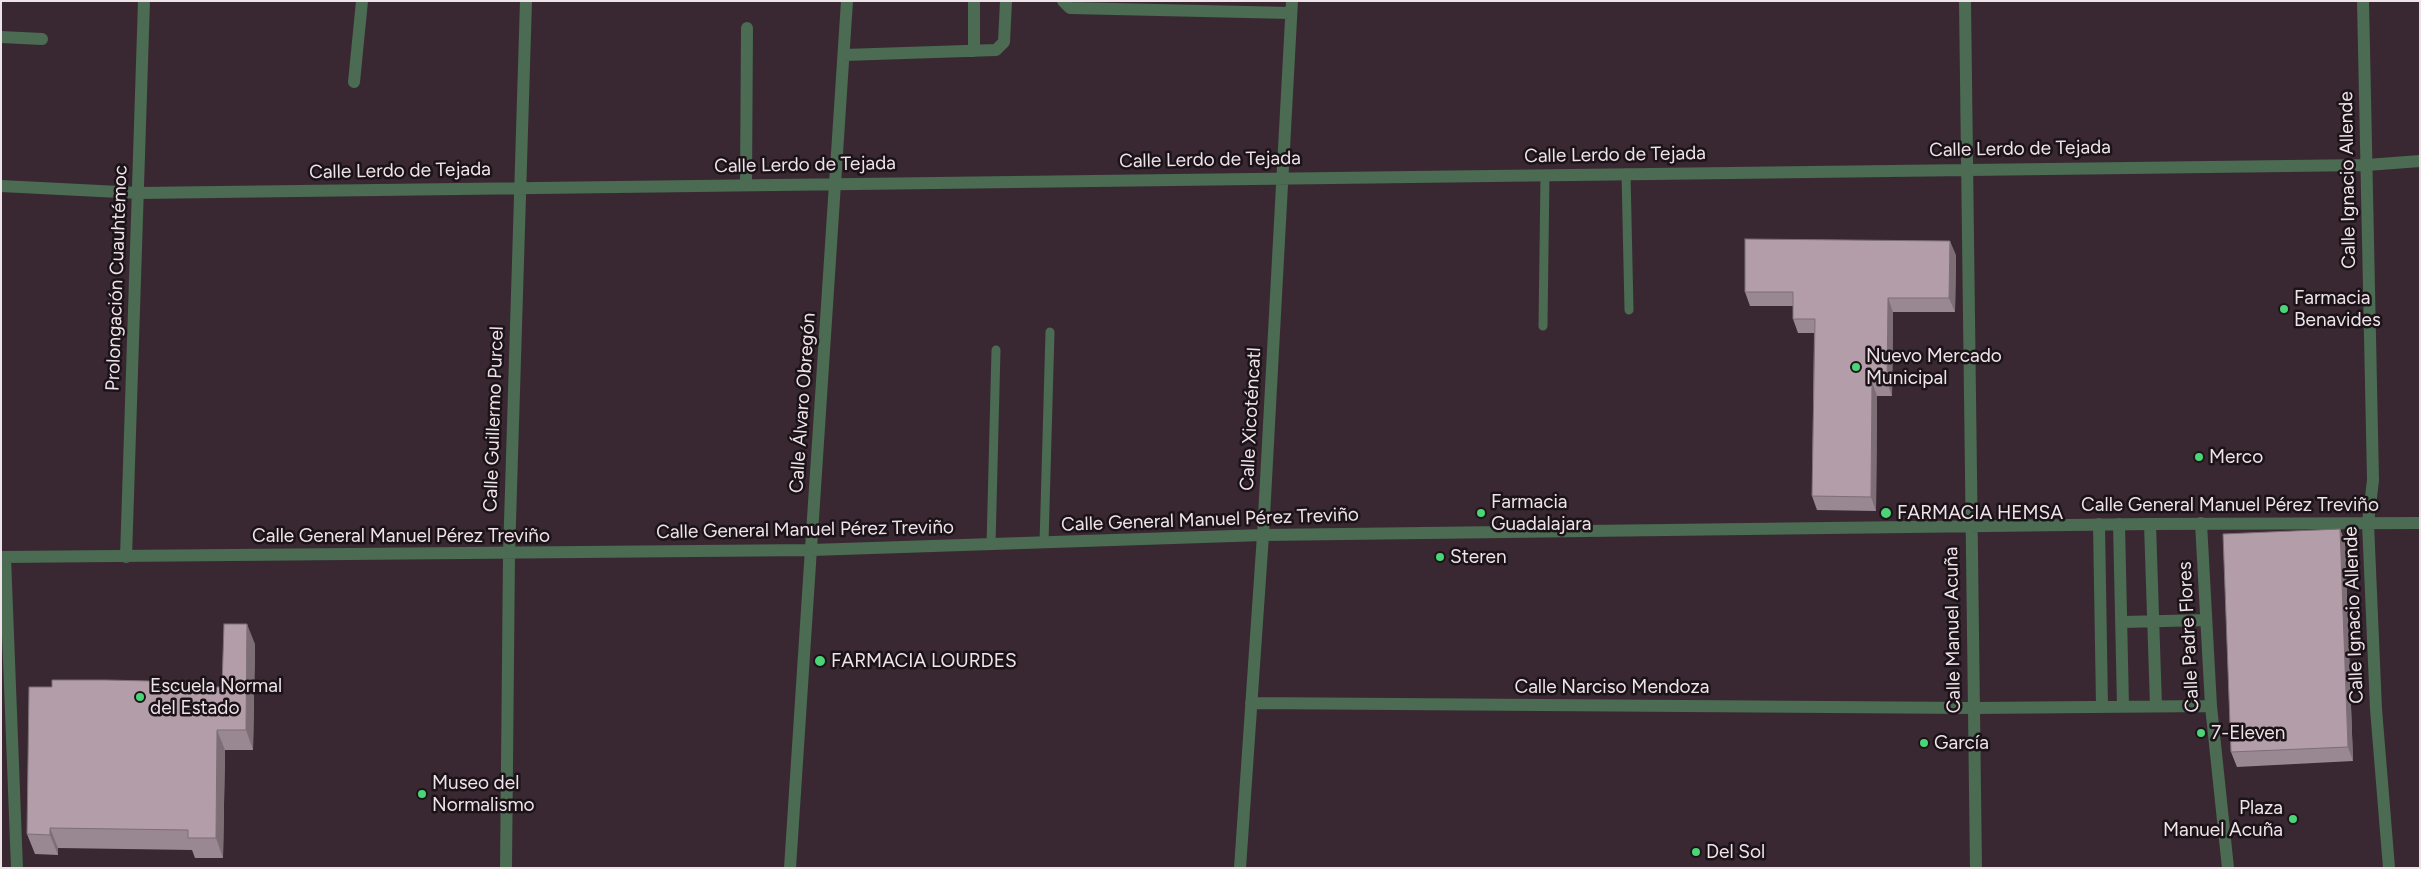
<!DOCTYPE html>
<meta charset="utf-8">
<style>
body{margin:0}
#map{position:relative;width:2421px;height:869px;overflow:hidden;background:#392832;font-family:Figtree,sans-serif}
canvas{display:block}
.frame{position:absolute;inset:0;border:2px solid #eee3e9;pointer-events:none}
</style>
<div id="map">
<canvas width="2421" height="869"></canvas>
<div class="frame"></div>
</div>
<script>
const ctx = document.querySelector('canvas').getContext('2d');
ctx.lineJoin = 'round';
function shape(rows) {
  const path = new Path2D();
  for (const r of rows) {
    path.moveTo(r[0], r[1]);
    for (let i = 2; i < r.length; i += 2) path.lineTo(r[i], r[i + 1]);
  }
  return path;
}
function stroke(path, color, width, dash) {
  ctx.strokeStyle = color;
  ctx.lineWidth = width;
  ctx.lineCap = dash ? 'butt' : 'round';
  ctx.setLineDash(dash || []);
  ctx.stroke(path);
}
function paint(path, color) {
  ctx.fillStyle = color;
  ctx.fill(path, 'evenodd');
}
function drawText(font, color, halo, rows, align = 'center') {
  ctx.font = font + ' Figtree,sans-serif';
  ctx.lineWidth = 5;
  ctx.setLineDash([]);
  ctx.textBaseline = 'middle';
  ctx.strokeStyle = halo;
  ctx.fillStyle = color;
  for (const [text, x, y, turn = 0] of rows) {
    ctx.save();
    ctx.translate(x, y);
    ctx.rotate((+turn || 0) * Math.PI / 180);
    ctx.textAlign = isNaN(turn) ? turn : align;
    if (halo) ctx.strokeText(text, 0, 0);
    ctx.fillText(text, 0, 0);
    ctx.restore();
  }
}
stroke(shape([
 [1626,173,1629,310],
 [1543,326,1545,175],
 [1044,543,1050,332],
 [991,545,996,350]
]), '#4b6b52', 9);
stroke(shape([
 [2201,523,2211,706,2228,868],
 [2099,524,2102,706],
 [2119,524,2123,706],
 [2150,524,2156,706],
 [2123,622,2205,620],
 [1973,708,2211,706]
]), '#4b6b52', 12);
stroke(shape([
 [1063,1,1070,8,1291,13],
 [1965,1,1976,868],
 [2363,1,2373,480,2368,523,2376,709,2389,868],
 [1,37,42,39],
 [974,51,974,1],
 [844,55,996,50,1004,42,1006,1],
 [354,82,362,1],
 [746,184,747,28],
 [1,186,139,193,2367,165,2420,161],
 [1,557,812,550,1263,535,2150,524,2420,523],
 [5,557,17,868],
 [126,557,144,1],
 [1251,703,1973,708],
 [506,868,509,554,526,1],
 [790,868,847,1],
 [1240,868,1263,535,1292,1]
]), '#4b6b52', 12);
paint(shape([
 [1956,255,1955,312,1893,312,1892,396,1877,396,1876,511,1817,510,1812,496,1814,333,1798,333,1793,319,1793,306,1750,306,1745,292],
 [2340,529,2345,543,2353,761,2237,767,2231,752],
 [255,644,253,750,225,750,223,858,195,858,192,850,58,848,58,855,35,854,27,834,194,687,222,687]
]), '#998791');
paint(shape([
 [1950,241,1956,255,1955,312,1949,298],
 [1888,298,1893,312,1892,396,1887,382],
 [1872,382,1877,396,1876,511,1871,497],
 [2340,529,2345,543,2353,761,2348,747],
 [247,624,255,644,253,750,246,730],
 [217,730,225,750,223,858,216,838],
 [50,828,58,848,58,855,50,835]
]), '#7d6e76');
const building = shape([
 [1745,239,1950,241,1949,298,1888,298,1887,382,1872,382,1871,497,1812,496,1815,319,1793,319,1793,292,1745,292,1745,239],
 [2340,529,2348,747,2231,752,2223,534,2340,529],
 [224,624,247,624,246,730,217,730,216,838,188,838,188,830,50,828,50,835,27,834,29,687,52,687,52,680,107,680,192,682,192,687,222,687,224,624]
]);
paint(building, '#b29da9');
stroke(building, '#7d6e76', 1);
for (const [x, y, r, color] of [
 [2284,309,5,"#4ad677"],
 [1856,367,5,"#4ad677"],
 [2199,457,5,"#4ad677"],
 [1481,513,5,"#4ad677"],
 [1886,513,6,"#4ad677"],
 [1440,557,5,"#4ad677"],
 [820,661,6,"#4ad677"],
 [140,697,5,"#4ad677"],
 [2201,733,5,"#4ad677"],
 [1924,743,5,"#4ad677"],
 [422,794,5,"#4ad677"],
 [2293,819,5,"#4ad677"],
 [1696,852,5,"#4ad677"]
]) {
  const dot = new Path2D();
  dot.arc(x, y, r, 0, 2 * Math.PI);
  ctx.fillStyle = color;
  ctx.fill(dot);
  stroke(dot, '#1b1318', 2);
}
drawText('19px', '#eee3e9', '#1b1318', [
 ["Calle Lerdo de Tejada",2020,149,-1],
 ["Calle Lerdo de Tejada",1615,155,-1],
 ["Calle Lerdo de Tejada",1210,160,-1],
 ["Calle Lerdo de Tejada",805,165,-1],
 ["Calle Lerdo de Tejada",400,171,-1],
 ["Calle Ignacio Allende",2348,180,-91],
 ["Prolongación Cuauhtémoc",117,278,-88],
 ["Calle Álvaro Obregón",803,403,-86],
 ["Calle Guillermo Purcel",494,419,-88],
 ["Calle Xicoténcatl",1251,419,-87],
 ["Calle General Manuel Pérez Treviño",2230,505],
 ["Calle General Manuel Pérez Treviño",1210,520,-2],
 ["Calle General Manuel Pérez Treviño",805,530,-1],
 ["Calle General Manuel Pérez Treviño",401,536],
 ["Calle Ignacio Allende",2354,615,-92],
 ["Calle Manuel Acuña",1953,630,-91],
 ["Calle Padre Flores",2189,637,-93],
 ["Calle Narciso Mendoza",1612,687]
]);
drawText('19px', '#eee3e9', '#1b1318', [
 ["Farmacia",2294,298],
 ["Benavides",2294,320],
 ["Nuevo Mercado",1866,356],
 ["Municipal",1866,378],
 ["Merco",2209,457],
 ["Farmacia",1491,502],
 ["Guadalajara",1491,524],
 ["FARMACIA HEMSA",1897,513],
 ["Steren",1450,557],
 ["FARMACIA LOURDES",831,661],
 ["Escuela Normal",150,686],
 ["del Estado",150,708],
 ["7-Eleven",2211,733],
 ["García",1934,743],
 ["Museo del",432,783],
 ["Normalismo",432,805],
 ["Plaza",2283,808,"right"],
 ["Manuel Acuña",2283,830,"right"],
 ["Del Sol",1706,852]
], 'left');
</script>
